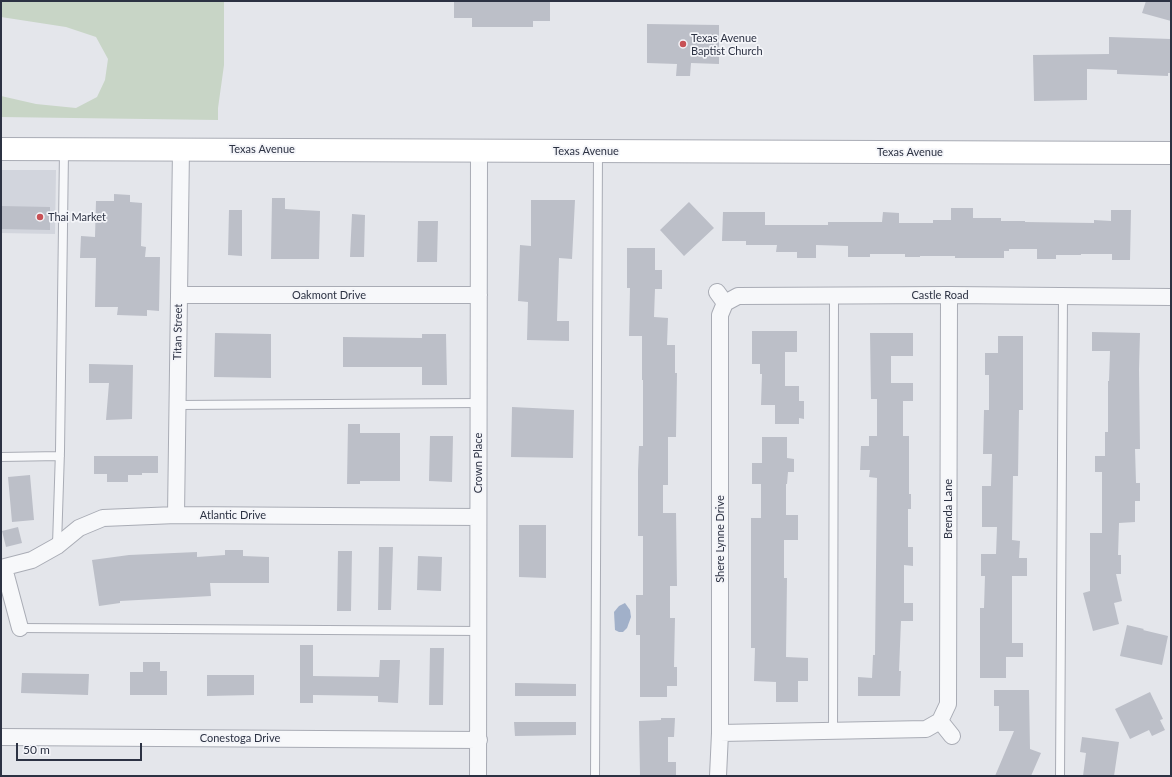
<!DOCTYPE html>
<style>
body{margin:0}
#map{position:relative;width:1172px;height:777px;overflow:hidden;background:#e4e6eb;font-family:Lato,sans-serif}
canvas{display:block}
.frame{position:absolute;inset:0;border:2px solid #2c3243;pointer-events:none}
.scale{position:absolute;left:16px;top:743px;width:126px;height:18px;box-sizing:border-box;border:2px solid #2c3243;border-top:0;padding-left:5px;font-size:12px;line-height:14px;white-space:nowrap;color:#2c3243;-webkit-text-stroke:3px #f4f5f9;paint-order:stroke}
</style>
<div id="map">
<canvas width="1172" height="777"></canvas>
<div class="frame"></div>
<div class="scale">50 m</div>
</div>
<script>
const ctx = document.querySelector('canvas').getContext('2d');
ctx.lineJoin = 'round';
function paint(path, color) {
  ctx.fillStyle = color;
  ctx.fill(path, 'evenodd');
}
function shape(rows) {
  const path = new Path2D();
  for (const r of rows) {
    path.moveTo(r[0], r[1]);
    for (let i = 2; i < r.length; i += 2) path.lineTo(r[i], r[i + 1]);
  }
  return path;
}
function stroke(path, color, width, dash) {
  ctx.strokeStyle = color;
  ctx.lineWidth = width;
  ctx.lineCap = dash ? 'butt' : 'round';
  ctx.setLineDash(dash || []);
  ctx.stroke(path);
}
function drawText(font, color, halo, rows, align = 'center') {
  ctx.font = font + ' Lato,sans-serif';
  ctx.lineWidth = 3.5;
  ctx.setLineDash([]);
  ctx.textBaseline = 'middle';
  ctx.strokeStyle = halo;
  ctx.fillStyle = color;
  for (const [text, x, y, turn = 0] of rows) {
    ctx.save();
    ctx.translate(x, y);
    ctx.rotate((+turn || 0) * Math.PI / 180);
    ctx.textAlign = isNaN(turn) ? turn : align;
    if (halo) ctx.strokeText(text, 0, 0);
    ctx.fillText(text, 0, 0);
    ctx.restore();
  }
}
paint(shape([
 [1,170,56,170,55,234,1,233]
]), '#d2d5dd');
paint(shape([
 [1,1,224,1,224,65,218,108,218,120,1,117,1,96,36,104,76,108,97,97,105,80,108,59,96,37,66,27,1,17]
]), '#c8d5c6');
paint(shape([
 [625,603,630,610,631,617,627,628,623,632,619,632,615,630,614,612,619,606]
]), '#a1b0c9');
paint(shape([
 [454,1,550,1,550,21,533,21,533,27,472,27,472,18,454,18],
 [1146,1,1171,1,1171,21,1142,13],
 [647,24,719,25,719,64,691,63,690,76,676,76,677,64,647,63],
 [1109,37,1171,39,1171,73,1168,73,1168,76,1117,74,1117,70,1087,69,1087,100,1034,101,1033,55,1109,54],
 [114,194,130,195,130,202,142,203,141,246,146,247,145,257,160,257,159,311,147,310,147,316,117,315,118,307,95,307,96,258,80,258,81,236,95,237,96,201,114,201],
 [272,198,285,198,285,209,320,211,319,259,271,259],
 [531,200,575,200,572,259,559,258,557,321,569,321,569,341,527,340,528,302,518,301,520,245,531,246],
 [689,202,714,228,684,256,660,230],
 [1,206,50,207,50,230,1,229],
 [951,208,973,208,973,218,1001,218,1001,221,1025,221,1025,222,1094,223,1094,220,1111,221,1111,210,1131,210,1130,260,1112,260,1112,254,1081,254,1081,255,1056,255,1056,259,1037,259,1037,249,1009,249,1009,251,1004,251,1004,258,955,258,955,256,920,256,920,257,905,257,905,254,870,254,870,257,848,257,848,246,816,245,816,258,797,258,797,252,776,252,777,245,746,245,746,241,722,241,723,212,765,212,765,225,828,225,828,222,882,222,883,212,899,213,899,223,933,223,933,220,951,220],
 [229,210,242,210,242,256,228,255],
 [352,214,365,215,364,257,350,257],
 [418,221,438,221,437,262,417,262],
 [627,248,655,248,655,270,662,270,662,289,655,289,654,317,668,318,667,345,675,345,675,373,677,373,676,437,668,437,668,485,663,485,663,513,676,513,677,586,670,586,670,618,675,618,674,667,677,667,677,686,667,686,667,697,640,697,640,635,636,635,636,595,643,595,643,536,638,536,638,471,639,446,643,446,643,380,642,380,642,336,629,336,630,288,627,288],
 [752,331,797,331,797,352,785,352,785,386,799,386,799,401,804,401,804,419,799,418,799,424,775,424,775,405,761,405,762,374,760,374,760,364,752,364],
 [1092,332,1140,333,1139,370,1140,449,1135,449,1136,483,1140,483,1140,501,1135,501,1135,522,1119,523,1118,555,1121,555,1121,574,1116,574,1122,601,1114,603,1119,624,1093,631,1083,593,1090,591,1090,533,1102,533,1102,472,1095,472,1095,456,1105,456,1105,432,1108,432,1108,381,1109,381,1110,351,1092,351],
 [215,333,271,334,271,378,214,377],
 [870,333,913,333,913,356,891,356,891,383,913,383,913,401,903,401,903,436,909,436,909,494,911,494,911,509,908,509,908,547,913,547,913,566,904,565,904,603,913,603,913,621,901,621,899,671,901,671,900,696,858,696,858,677,872,678,873,655,875,655,877,478,869,477,870,470,860,470,861,446,869,446,869,436,877,436,877,399,871,399],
 [422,334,446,334,447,385,422,385,422,367,343,367,343,337,422,338],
 [998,336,1023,336,1023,410,1019,410,1018,476,1013,476,1012,540,1020,541,1019,558,1027,558,1027,576,1012,576,1012,643,1023,643,1023,657,1006,657,1006,678,980,678,980,608,984,608,985,576,981,576,981,554,996,554,997,527,982,527,982,486,991,486,992,454,983,454,984,410,989,410,989,375,985,375,985,353,998,353],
 [89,364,133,365,132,419,106,420,109,383,89,383],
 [512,407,574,410,573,458,511,457],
 [348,424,360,424,360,433,400,433,400,481,360,481,360,484,347,484],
 [430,436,453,436,452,482,429,481],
 [762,437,787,437,787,458,794,459,794,472,788,472,787,484,786,484,786,515,798,515,798,540,784,540,784,578,787,578,786,657,808,658,808,681,798,681,798,702,776,702,776,682,754,681,755,648,751,648,751,518,761,518,761,484,752,484,752,463,762,463],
 [94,456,158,456,158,473,142,473,142,475,128,475,128,482,107,482,107,474,94,474],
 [30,475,34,520,12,522,8,477],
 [519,525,546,525,546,578,519,577],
 [18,527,22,543,6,547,2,531],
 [379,547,393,547,391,610,378,610],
 [225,550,243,550,243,556,269,557,269,583,210,583,211,596,120,601,120,603,99,606,92,560,129,555,197,552,197,557,225,555],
 [338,551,352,551,351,611,337,611],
 [418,556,442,557,441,591,417,590],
 [1127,625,1144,629,1143,630,1168,636,1162,665,1120,656],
 [300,645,313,645,313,676,379,677,380,660,400,660,398,703,378,702,378,696,313,695,313,703,300,703],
 [430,648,444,648,443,705,429,705],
 [143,662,160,662,160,671,167,671,167,695,130,695,130,672,143,672],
 [22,673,89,674,88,695,21,693],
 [207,675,254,675,254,695,207,696],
 [515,683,576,684,576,696,515,696],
 [994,690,1029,690,1030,749,1041,753,1031,776,995,776,1014,731,999,731,999,706,994,706],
 [1150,692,1163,719,1160,720,1165,730,1152,736,1149,730,1130,739,1115,709],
 [661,718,675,718,674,737,668,737,668,762,676,762,676,776,640,776,639,721,661,720],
 [514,722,576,722,576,735,515,736],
 [1082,737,1119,742,1114,776,1083,776,1086,753,1080,752]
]), '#bcbfc8');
const lane = shape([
 [178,405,479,403],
 [1,457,60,456],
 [57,545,60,451,64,151],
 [20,628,479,631],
 [833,731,834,295],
 [595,776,598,153],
 [1060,776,1063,296]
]);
const street = shape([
 [717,292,725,303,738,296,949,295,1171,297],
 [179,295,479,295],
 [176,515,181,149],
 [1,568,32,560,57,546,79,528,103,518,176,515,478,517],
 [4,568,20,628],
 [940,721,948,704,949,295],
 [720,733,926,729,940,721,952,736],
 [1,737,479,740],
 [478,776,479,150],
 [718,776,720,733,720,315,725,303]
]);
const secondary = shape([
 [1,149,1171,153]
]);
stroke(lane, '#a9acb5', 10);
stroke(street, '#a9acb5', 18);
stroke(secondary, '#a9acb5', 24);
stroke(lane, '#f7f8fa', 8);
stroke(street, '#f7f8fa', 16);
stroke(secondary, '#fff', 22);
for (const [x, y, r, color] of [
 [683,44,4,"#c85156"],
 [40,217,4,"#c85156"]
]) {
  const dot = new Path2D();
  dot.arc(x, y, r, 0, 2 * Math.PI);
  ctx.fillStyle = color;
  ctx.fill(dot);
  stroke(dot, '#f4f5f9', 1.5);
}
drawText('11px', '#2c3243', '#f4f5f9', [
 ["Texas Avenue",691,38],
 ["Baptist Church",691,51],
 ["Thai Market",48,217]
], 'left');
drawText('11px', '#2c3243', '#f4f5f9', [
 ["Texas Avenue",262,149],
 ["Texas Avenue",586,151],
 ["Texas Avenue",910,152],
 ["Oakmont Drive",329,295],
 ["Castle Road",940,295],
 ["Titan Street",178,332,-89],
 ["Crown Place",478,463,-90],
 ["Brenda Lane",948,509,-90],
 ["Atlantic Drive",233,515],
 ["Shere Lynne Drive",720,539,-90],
 ["Conestoga Drive",240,738]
]);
</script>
